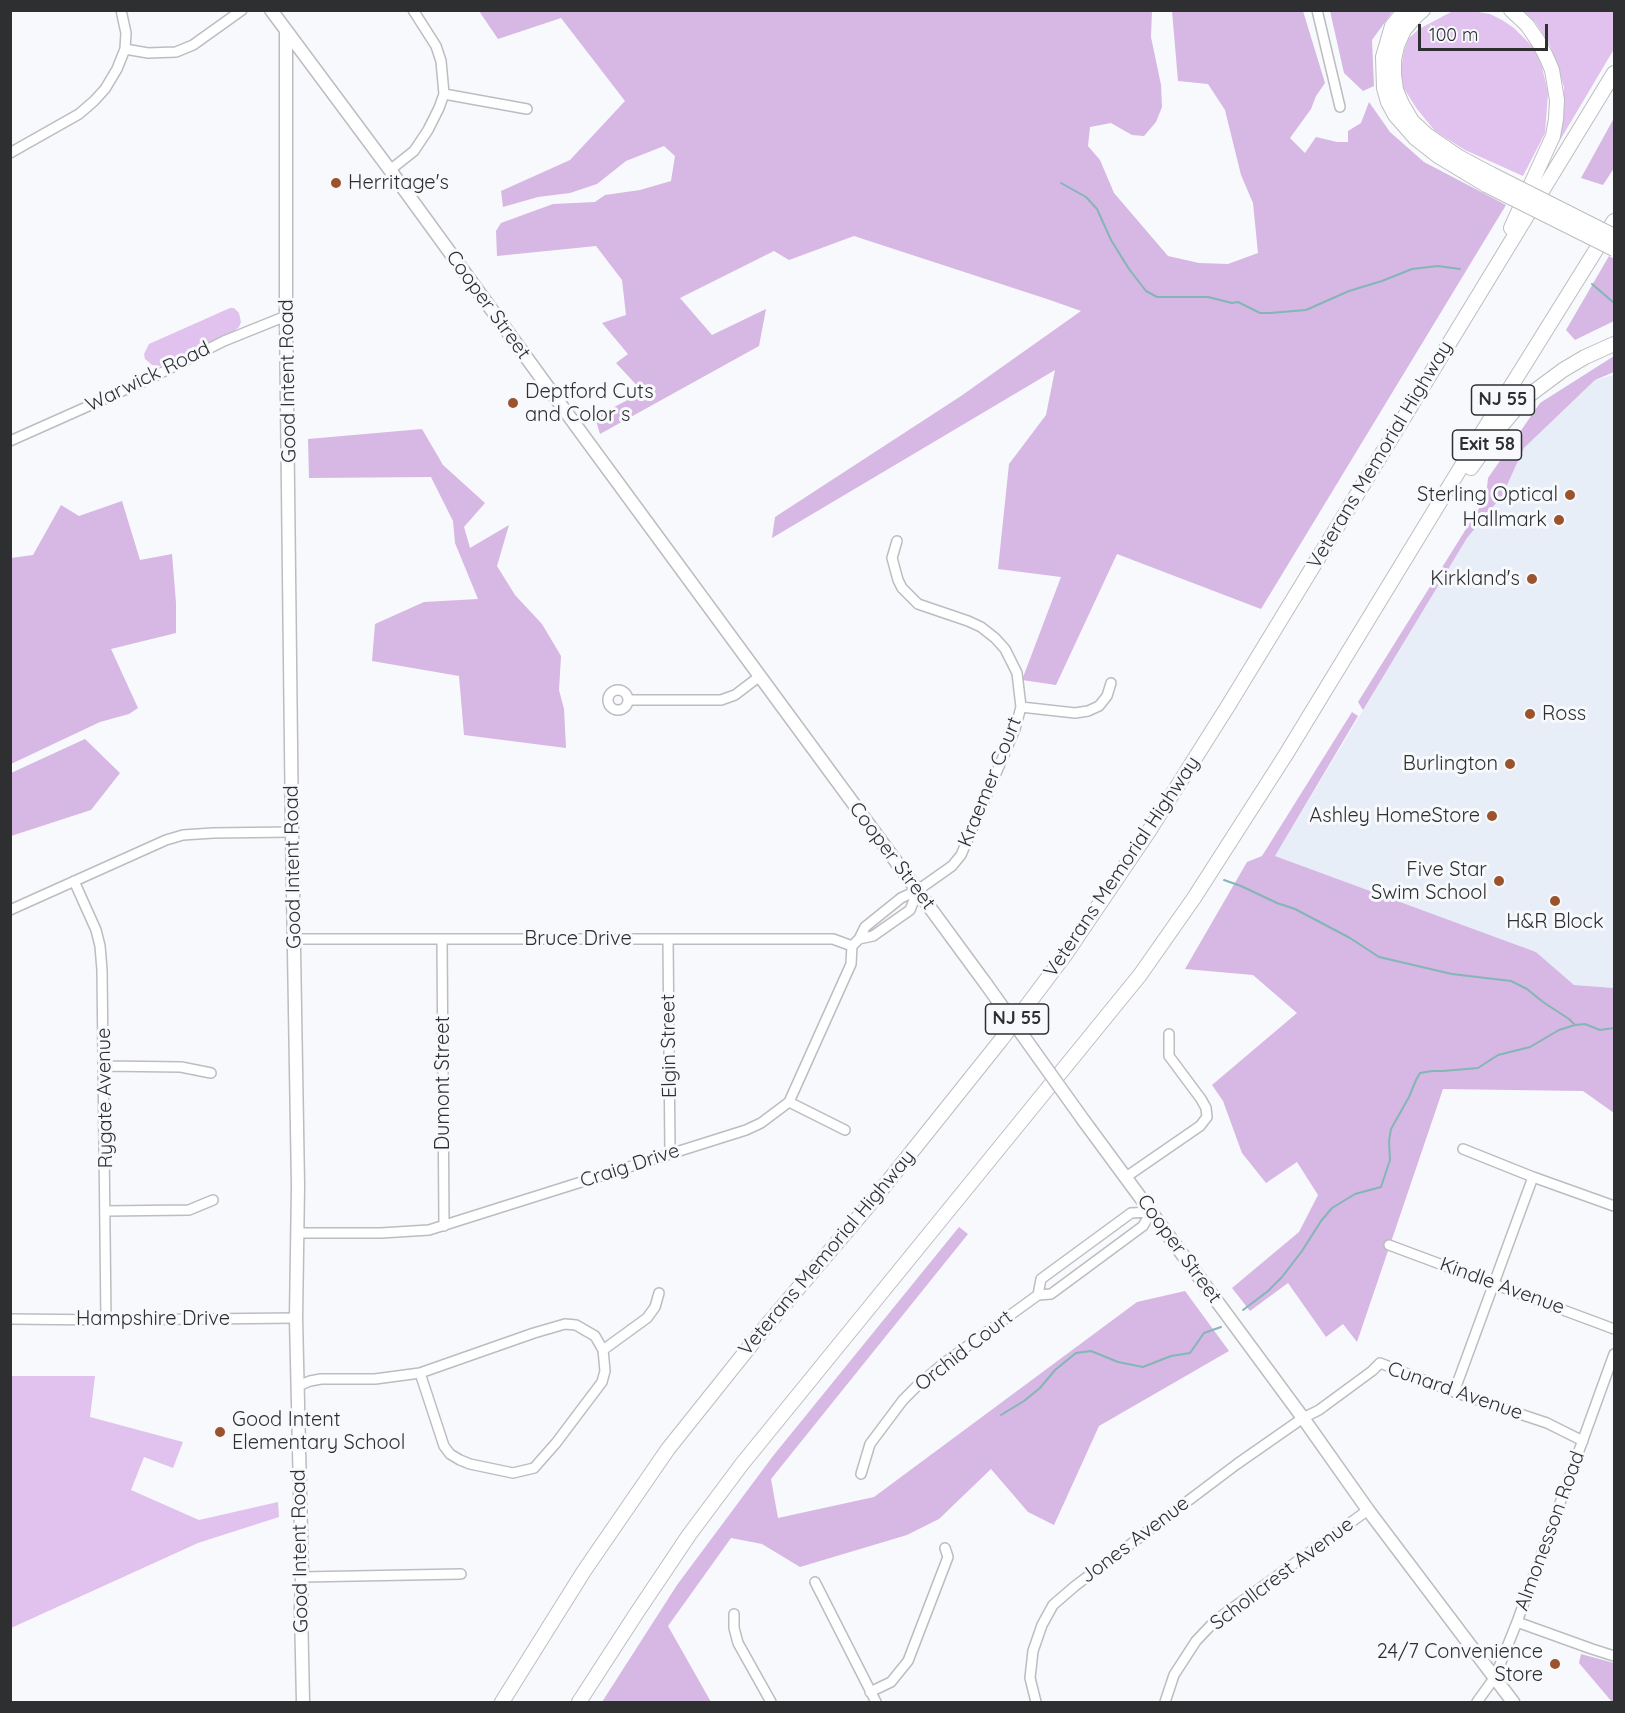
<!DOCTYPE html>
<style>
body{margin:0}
#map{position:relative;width:1625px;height:1713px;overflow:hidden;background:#f7f9fc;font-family:Quicksand,sans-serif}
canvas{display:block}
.frame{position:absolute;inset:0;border:12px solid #2e2f30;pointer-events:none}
.scale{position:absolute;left:1418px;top:24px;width:130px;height:27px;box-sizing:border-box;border:3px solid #2e2f30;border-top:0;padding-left:8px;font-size:18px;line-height:21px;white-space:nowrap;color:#2e2f30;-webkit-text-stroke:4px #f7f9fc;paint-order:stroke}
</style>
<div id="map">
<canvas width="1625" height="1713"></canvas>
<div class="frame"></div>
<div class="scale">100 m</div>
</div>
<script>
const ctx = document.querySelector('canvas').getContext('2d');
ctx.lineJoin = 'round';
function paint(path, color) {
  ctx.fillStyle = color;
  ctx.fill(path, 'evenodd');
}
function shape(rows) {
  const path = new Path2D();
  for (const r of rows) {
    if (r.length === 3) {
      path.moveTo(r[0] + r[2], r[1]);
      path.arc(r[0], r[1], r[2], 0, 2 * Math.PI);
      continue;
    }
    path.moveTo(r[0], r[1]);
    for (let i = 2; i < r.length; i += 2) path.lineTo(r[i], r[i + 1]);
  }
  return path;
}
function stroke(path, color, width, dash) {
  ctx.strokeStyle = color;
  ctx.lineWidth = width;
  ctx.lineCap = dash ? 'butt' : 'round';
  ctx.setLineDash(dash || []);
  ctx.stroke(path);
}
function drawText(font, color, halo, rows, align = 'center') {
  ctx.font = font + ' Quicksand,sans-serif';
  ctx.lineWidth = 6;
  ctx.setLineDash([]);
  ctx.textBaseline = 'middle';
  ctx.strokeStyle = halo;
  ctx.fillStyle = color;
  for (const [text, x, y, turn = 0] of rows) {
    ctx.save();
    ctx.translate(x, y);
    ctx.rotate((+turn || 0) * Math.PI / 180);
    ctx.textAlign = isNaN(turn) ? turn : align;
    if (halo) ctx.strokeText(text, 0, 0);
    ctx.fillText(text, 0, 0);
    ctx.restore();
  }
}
paint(shape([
 [1614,375,1614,988,1574,985,1536,952,1275,856,1467,538,1502,496,1524,448,1595,380]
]), '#e7eef8');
paint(shape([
 [1453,11,1473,11,1490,14,1502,20,1514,28,1534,48,1542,67,1548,93,1545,133,1523,176,1465,150,1435,131,1417,109,1403,87,1401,69,1404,51,1409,38,1419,29],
 [1524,11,1614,11,1614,49,1553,152,1563,107,1564,87,1550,45,1536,23],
 [230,308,234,308,239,313,241,322,239,327,234,331,160,366,152,365,145,359,144,354,149,344],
 [11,1376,95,1376,90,1417,183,1442,173,1468,144,1457,131,1490,199,1520,278,1502,279,1517,198,1543,11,1628]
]), '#e1c1ed');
paint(shape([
 [479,11,1152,11,1151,37,1161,85,1162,107,1156,122,1144,136,1132,135,1111,123,1090,127,1088,146,1100,160,1114,193,1168,256,1199,263,1228,264,1258,253,1253,203,1241,175,1225,110,1208,84,1178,81,1172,11,1303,11,1325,83,1316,96,1311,109,1290,138,1305,153,1316,137,1337,142,1348,142,1348,131,1361,123,1369,102,1390,132,1424,162,1506,205,1261,609,1117,554,1056,685,1022,680,1061,577,998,569,1009,464,1046,415,1055,370,772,538,775,517,961,396,1081,311,1050,300,854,236,789,260,774,251,680,298,712,335,766,309,759,346,600,434,595,417,643,392,616,363,628,354,602,323,626,315,622,280,596,246,497,256,496,231,501,223,553,204,595,202,605,195,640,190,671,181,675,156,664,146,626,161,597,184,570,193,538,197,503,207,501,191,570,160,625,101,561,18,498,39],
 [1330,11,1393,11,1372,40,1374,86,1363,91,1344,73],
 [1614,118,1614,168,1603,185,1581,178],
 [1609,256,1614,259,1614,321,1575,340,1566,330],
 [1614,356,1614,372,1595,380,1524,448,1502,496,1467,538,1363,710,1358,702,1486,497,1488,478,1540,403],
 [422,429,443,465,485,503,464,527,470,548,509,525,497,566,515,595,542,624,561,656,559,690,564,709,566,748,464,735,459,676,372,661,375,624,424,602,478,599,455,543,453,521,431,477,309,478,308,439],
 [122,501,140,560,172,554,176,603,176,633,111,649,138,708,129,714,100,722,11,764,11,558,33,555,61,505,79,516],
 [1352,712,1358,716,1275,856,1536,952,1574,985,1614,988,1614,1113,1583,1091,1443,1089,1357,1342,1343,1324,1326,1337,1288,1283,1250,1311,1232,1288,1299,1232,1318,1195,1297,1162,1266,1183,1242,1153,1223,1101,1212,1085,1297,1013,1253,975,1185,969,1247,862,1262,856],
 [85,739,120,773,91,810,11,836,11,773],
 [959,1227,968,1234,771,1479,778,1518,874,1497,1137,1302,1185,1291,1229,1351,1099,1426,1054,1525,1028,1512,991,1469,939,1519,907,1535,800,1567,762,1544,731,1538,668,1626,711,1702,602,1702,677,1585,773,1456],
 [1581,1654,1614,1663,1614,1702,1612,1702,1579,1663]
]), '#d7b7e4');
stroke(shape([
 [1061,183,1086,197,1097,209,1111,240,1129,269,1146,291,1157,297,1208,297,1232,303,1238,302,1260,313,1270,313,1306,310,1349,291,1382,281,1412,269,1438,266,1460,269],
 [1592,284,1614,303],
 [1224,880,1241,886,1277,903,1295,909,1350,938,1379,957,1452,974,1511,981,1527,989,1543,1002,1569,1019,1575,1025],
 [1243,1310,1268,1291,1282,1277,1302,1251,1321,1221,1332,1208,1355,1194,1381,1187,1390,1160,1389,1141,1391,1129,1409,1097,1416,1080,1420,1073,1432,1071,1443,1071,1478,1068,1498,1055,1530,1047,1559,1030,1575,1025,1585,1024,1600,1030,1614,1028],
 [1001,1415,1024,1401,1040,1388,1055,1370,1076,1353,1091,1351,1118,1362,1143,1367,1171,1356,1190,1353,1204,1333,1221,1327]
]), '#83b6b5', 2);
const minor = shape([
 [1317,10,1340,107],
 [125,49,148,53,176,52,193,45,242,10],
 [444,94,527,109],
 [10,153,79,114,94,101,105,89,117,69,125,49,126,33,121,10],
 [390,170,414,151,428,130,439,108,444,94,441,61,436,46,413,10],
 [10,441,147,380,224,341,286,316],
 [618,700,10],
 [628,700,721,700,735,695,760,676],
 [1021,707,1075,713,1088,711,1099,706,1107,696,1111,683],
 [74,881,96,930,100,946,102,970,106,1320],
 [10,910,166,840,183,835,213,833,292,832],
 [294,939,833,939,852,946,859,939,865,927,901,898,918,890,952,866,961,855,1015,729,1021,707,1017,673,1005,649,995,638,981,627,968,621,918,604,902,588,898,580,892,558,897,541],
 [668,939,670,1153],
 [859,939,873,936,910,910,918,890],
 [442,940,444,1226],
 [104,1066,181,1067,211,1073],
 [789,1102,845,1130],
 [1463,1149,1533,1177,1614,1206],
 [1126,1177,1200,1126,1207,1117,1206,1108,1201,1099,1169,1056,1169,1034],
 [106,1211,189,1210,213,1200],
 [297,1233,381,1233,429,1230,746,1130,761,1123,789,1102,851,964,852,946],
 [1389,1245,1614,1329],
 [1038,1295,1041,1279,1131,1213,1151,1212],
 [10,1319,106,1320,296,1318],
 [603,1350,647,1318,655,1307,659,1293],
 [298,1386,310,1381,321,1379,375,1379,420,1373,534,1333,565,1324,576,1325,595,1336,603,1350,604,1360,605,1371,602,1382,556,1443,534,1468,513,1473,470,1464,460,1460,450,1454,444,1446,420,1373],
 [1454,1392,1533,1177],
 [861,1474,870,1444,903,1400,919,1384,944,1363,1038,1295,1051,1294,1143,1226,1151,1212],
 [302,1577,461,1574],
 [815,1582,876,1702],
 [734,1614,734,1628,738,1643,771,1702],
 [1517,1622,1592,1649,1614,1656],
 [870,1692,891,1682,908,1661,948,1557,945,1548],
 [1036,1702,1030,1678,1033,1651,1042,1625,1053,1605,1075,1586,1237,1464,1303,1418,1319,1410,1372,1371,1380,1363,1454,1392,1547,1423,1583,1441],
 [1165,1702,1174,1675,1196,1641,1216,1620,1368,1510],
 [1477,1702,1495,1677,1517,1622,1614,1354]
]);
const major = shape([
 [271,10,390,170,582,434,986,984],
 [286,32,286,316,292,832,298,1186,296,1318,302,1577,301,1609,303,1702],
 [1084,1121,1303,1418,1368,1510,1513,1702]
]);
const highway = shape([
 [1405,10,1392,26,1383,57,1384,88,1388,102,1395,115,1415,138,1438,156,1486,185],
 [1423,10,1416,16,1404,30,1397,46,1394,60,1394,75,1396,90,1402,104,1412,121,1427,135,1459,157,1491,174],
 [1511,228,1553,136,1556,119,1557,100,1552,70,1546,56,1538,41,1527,25,1511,10],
 [1471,468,1497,431,1524,399,1563,370,1585,357,1614,344],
 [502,1702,584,1571,668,1449,767,1325,870,1204,1001,1040,1065,955,1149,831,1228,706,1614,73],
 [579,1702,636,1614,689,1535,742,1464,1140,975,1194,898,1285,756,1480,436,1614,221]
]);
stroke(minor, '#bbbdc0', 12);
stroke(major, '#bbbdc0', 15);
stroke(highway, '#bbbdc0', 16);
stroke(minor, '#fff', 9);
stroke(major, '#fff', 12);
stroke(highway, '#fff', 14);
const majorBridge = shape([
 [986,984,1084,1121]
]);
const highwayBridge = shape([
 [1491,174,1614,236],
 [1486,185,1614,249]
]);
stroke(majorBridge, '#bbbdc0', 15, []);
stroke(highwayBridge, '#bbbdc0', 16, []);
stroke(majorBridge, '#fff', 12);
stroke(highwayBridge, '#fff', 14);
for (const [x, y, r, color] of [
 [336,183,6,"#9a532c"],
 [513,403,6,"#9a532c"],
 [1570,495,6,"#9a532c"],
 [1559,520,6,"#9a532c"],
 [1532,579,6,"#9a532c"],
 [1530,714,6,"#9a532c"],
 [1510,764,6,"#9a532c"],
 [1492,816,6,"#9a532c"],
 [1499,881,6,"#9a532c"],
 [1555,901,6,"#9a532c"],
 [220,1432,6,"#9a532c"],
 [1555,1664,6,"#9a532c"]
]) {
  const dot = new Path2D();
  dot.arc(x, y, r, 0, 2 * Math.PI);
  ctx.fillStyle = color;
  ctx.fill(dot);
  stroke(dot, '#f7f9fc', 2);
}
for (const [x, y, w] of [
 [1503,400,63],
 [1487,445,69],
 [1017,1019,63]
]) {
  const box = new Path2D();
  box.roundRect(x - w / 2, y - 15, w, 30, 4.5);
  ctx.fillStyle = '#f7f9fc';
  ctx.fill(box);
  stroke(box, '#2e2f30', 1.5);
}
drawText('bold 18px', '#2e2f30', null, [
 ["NJ 55",1503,400],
 ["Exit 58",1487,445],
 ["NJ 55",1017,1019]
]);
drawText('20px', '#2e2f30', '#f7f9fc', [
 ["Herritage's",348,183,"left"],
 ["Deptford Cuts",525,392,"left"],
 ["and Color s",525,415,"left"],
 ["Sterling Optical",1558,495],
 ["Hallmark",1547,520],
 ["Kirkland's",1520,579],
 ["Ross",1542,714,"left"],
 ["Burlington",1498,764],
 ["Ashley HomeStore",1480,816],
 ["Five Star",1487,870],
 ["Swim School",1487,893],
 ["H&R Block",1555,922,"center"],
 ["Good Intent",232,1420,"left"],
 ["Elementary School",232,1443,"left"],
 ["24/7 Convenience",1543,1652],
 ["Store",1543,1675]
], 'right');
drawText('20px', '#2e2f30', '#f7f9fc', [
 ["Cooper Street",488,305,54],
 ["Warwick Road",148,377,-26],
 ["Good Intent Road",288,381,-91],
 ["Veterans Memorial Highway",1380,455,-59],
 ["Kraemer Court",990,782,-68],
 ["Cooper Street",892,856,53],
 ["Good Intent Road",293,867,-91],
 ["Veterans Memorial Highway",1122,867,-56],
 ["Bruce Drive",578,939],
 ["Elgin Street",669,1046,-91],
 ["Dumont Street",443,1083,-90],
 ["Rygate Avenue",105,1098,-91],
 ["Craig Drive",630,1166,-18],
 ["Cooper Street",1179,1249,54],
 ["Veterans Memorial Highway",827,1253,-50],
 ["Kindle Avenue",1502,1286,20],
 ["Hampshire Drive",153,1319],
 ["Orchid Court",964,1351,-38],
 ["Cunard Avenue",1455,1391,19],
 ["Almonesson Road",1550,1531,-70],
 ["Jones Avenue",1135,1540,-37],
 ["Good Intent Road",300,1551,-91],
 ["Schollcrest Avenue",1282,1574,-37]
]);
</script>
